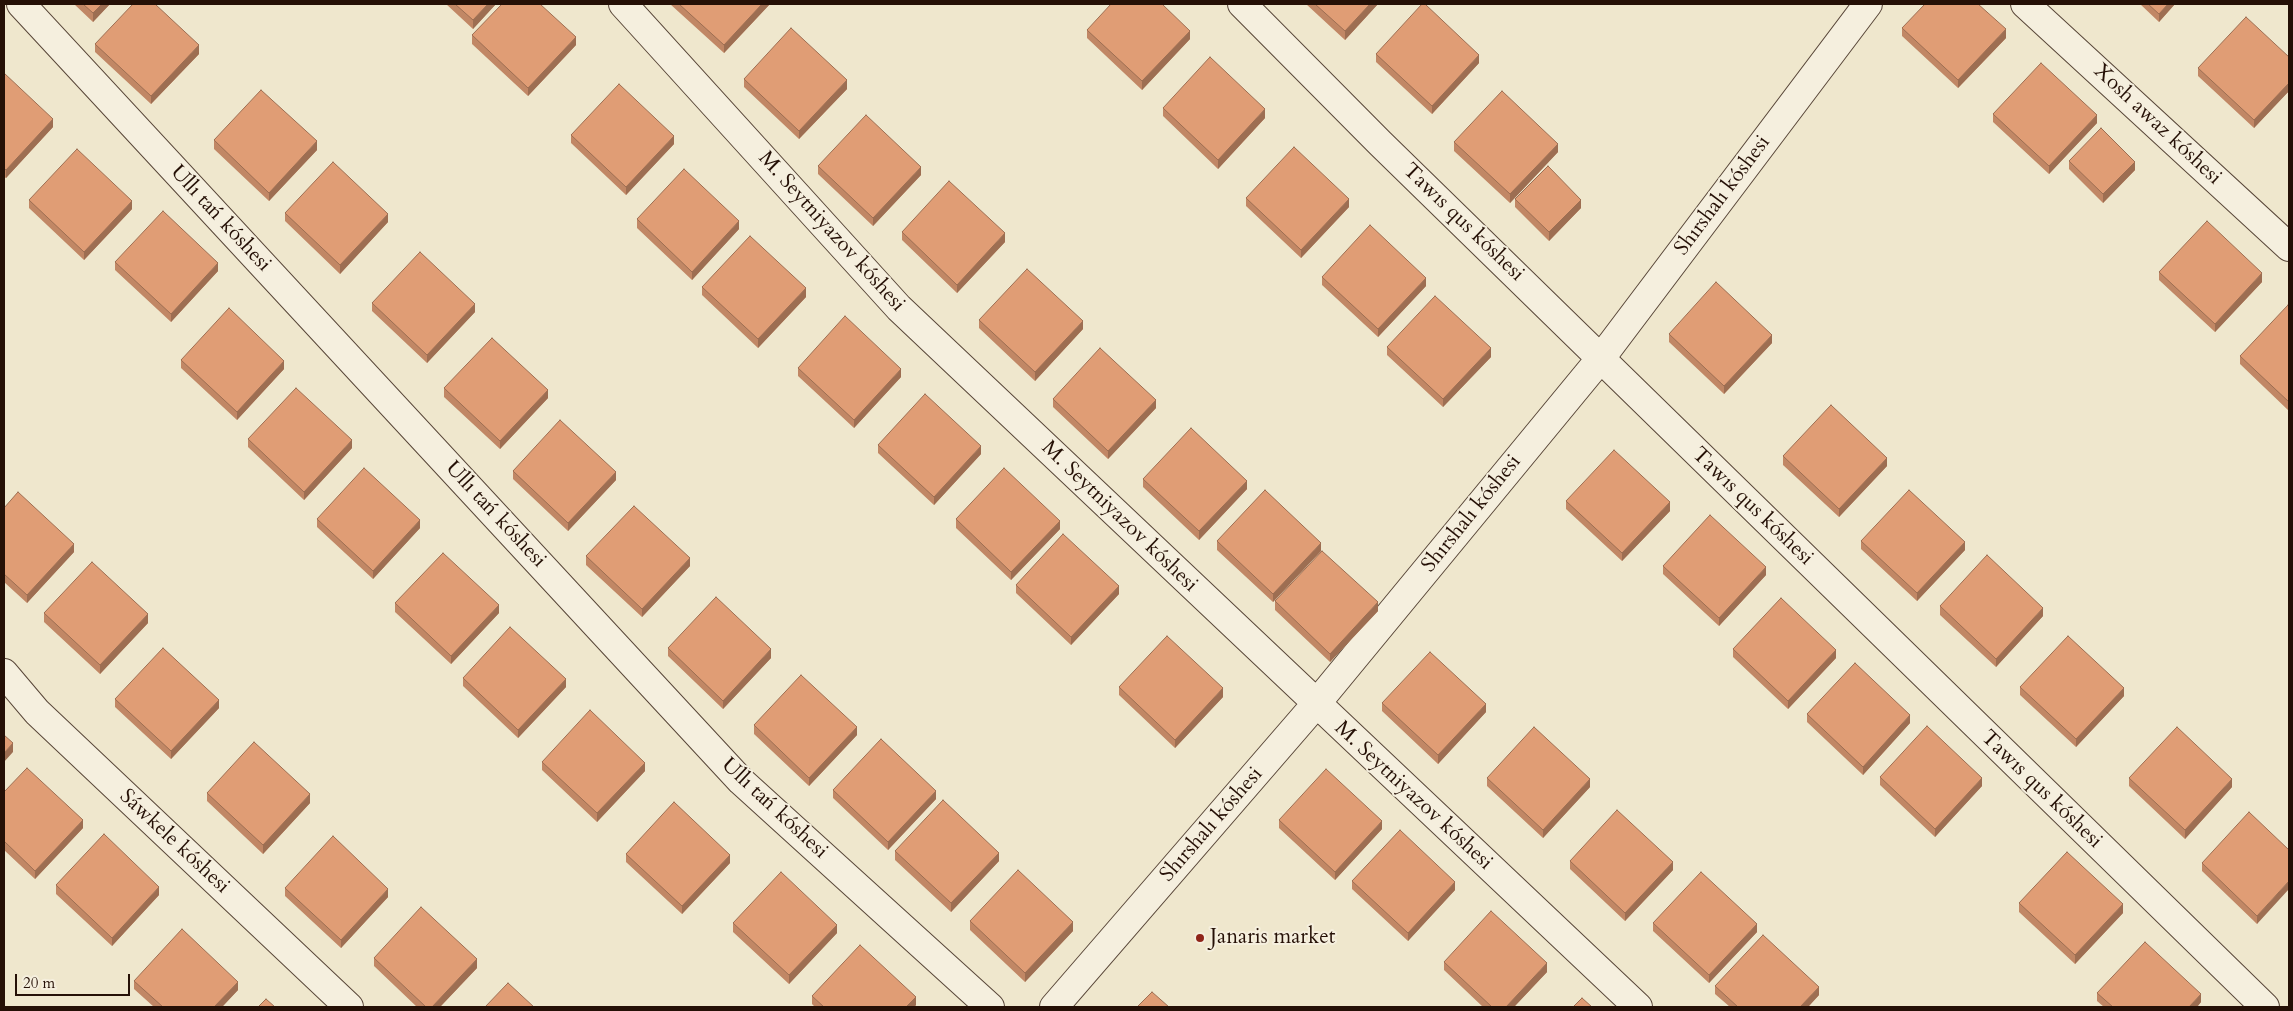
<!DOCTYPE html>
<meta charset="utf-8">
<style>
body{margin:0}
#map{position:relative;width:2293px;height:1011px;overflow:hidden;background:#efe7cd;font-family:Cardo,serif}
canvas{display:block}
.frame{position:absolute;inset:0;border:5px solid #251006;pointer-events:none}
.scale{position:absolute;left:15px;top:974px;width:115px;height:22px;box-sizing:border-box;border:2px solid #251006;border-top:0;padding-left:6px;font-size:15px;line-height:18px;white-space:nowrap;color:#251006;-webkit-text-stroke:4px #f5efde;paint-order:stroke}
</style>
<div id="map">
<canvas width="2293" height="1011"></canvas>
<div class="frame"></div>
<div class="scale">20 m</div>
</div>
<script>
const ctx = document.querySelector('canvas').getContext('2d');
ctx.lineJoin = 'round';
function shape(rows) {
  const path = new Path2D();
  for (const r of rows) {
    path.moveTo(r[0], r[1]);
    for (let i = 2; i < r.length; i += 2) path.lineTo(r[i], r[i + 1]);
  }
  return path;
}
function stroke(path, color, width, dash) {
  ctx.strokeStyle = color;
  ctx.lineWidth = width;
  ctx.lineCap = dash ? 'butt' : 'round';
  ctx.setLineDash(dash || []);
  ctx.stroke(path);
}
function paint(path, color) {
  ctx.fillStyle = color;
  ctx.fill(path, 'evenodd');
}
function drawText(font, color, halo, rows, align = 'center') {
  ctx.font = font + ' Cardo,serif';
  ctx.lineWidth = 4;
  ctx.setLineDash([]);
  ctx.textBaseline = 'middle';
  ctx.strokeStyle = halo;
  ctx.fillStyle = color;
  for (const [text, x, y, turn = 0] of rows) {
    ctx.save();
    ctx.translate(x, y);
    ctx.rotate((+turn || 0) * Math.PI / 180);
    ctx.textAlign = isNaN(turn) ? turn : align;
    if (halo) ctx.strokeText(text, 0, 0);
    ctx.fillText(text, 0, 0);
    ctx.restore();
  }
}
const street = shape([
 [21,4,741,781,990,1007],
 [623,4,899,308,1638,1007],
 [1242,4,1380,143,2265,1007],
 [2025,4,2289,247],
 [4,673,37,712,349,1007],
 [1054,1007,1316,704,1601,358,1868,4]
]);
stroke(street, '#584638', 30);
stroke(street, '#f5efde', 28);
paint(shape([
 [74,4,110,4,93,22],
 [446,4,496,4,473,29],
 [670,4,770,4,724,53],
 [1306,4,1378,4,1345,40],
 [2140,4,2175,4,2159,22],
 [1902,28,2006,38,1958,88,1902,36],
 [1087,30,1190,39,1142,90,1087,38],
 [472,35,576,45,528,96,472,44],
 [95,44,199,54,151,104,95,52],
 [1376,54,1479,63,1432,114,1376,62],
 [2289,57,2289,91,2254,128,2198,76,2198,68],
 [4,73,53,127,6,178,4,177],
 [744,79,847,89,799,139,744,87],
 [1163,108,1265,118,1218,169,1163,116],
 [1993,114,2097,123,2049,174,1993,122],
 [571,135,674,144,626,195,571,143],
 [214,140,317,150,269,201,214,149],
 [1454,142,1558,152,1510,203,1454,151],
 [2069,161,2135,170,2103,203,2069,169],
 [818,166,921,175,873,226,818,174],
 [1246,198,1349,207,1301,258,1246,206],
 [1515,199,1581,208,1549,241,1515,207],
 [29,200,132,209,84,260,29,208],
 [285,213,388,222,340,274,285,221],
 [637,219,739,229,692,280,637,228],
 [902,232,1005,242,957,293,902,240],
 [115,262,218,271,171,322,115,270],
 [2159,272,2262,282,2215,332,2159,280],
 [1322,277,1426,286,1378,337,1322,285],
 [702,287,806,297,758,348,702,295],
 [372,303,475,312,427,363,372,311],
 [2289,306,2289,411,2240,364,2240,356],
 [979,320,1083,329,1035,381,979,328],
 [1669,334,1772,343,1724,394,1669,342],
 [1387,347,1491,357,1443,407,1387,355],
 [181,360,284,369,237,420,181,368],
 [798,368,901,377,854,428,798,376],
 [444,388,548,398,500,449,444,397],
 [1053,399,1156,408,1108,459,1053,407],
 [248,439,352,448,304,500,248,447],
 [878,445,981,454,934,505,878,453],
 [1783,456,1887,466,1839,517,1783,465],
 [513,471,616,480,568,531,513,479],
 [1143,479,1247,489,1199,540,1143,487],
 [1566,501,1670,511,1622,561,1566,509],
 [4,508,74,552,27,603,4,582],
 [317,519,420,528,373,579,317,527],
 [956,519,1060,529,1011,580,956,528],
 [1217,541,1321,551,1273,602,1217,550],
 [1861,541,1965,550,1917,601,1861,549],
 [586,556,690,566,642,617,586,565],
 [1663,566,1766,575,1719,626,1663,574],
 [1016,585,1119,594,1071,645,1016,593],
 [1275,601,1378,611,1330,662,1275,610],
 [395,603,499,613,451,664,395,612],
 [1940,606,2043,616,1996,667,1940,615],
 [44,613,148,623,100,674,44,622],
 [668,648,771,658,723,709,668,656],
 [1733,649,1836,658,1788,709,1733,657],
 [463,678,566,687,518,738,463,686],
 [1119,687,1223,697,1175,748,1119,695],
 [2020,687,2124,696,2076,747,2020,695],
 [115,699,219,708,171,759,115,707],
 [1382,703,1486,712,1438,764,1382,711],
 [1807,714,1910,723,1863,775,1807,722],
 [754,725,857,735,809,786,754,734],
 [542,762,645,771,597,822,542,770],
 [1880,777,1982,786,1935,837,1880,785],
 [1487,778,1590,787,1543,838,1487,786],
 [2129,778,2232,787,2185,839,2129,786],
 [833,790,936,799,888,850,833,798],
 [4,792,83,828,35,879,4,850],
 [207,793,310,803,263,854,207,801],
 [1279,820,1382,829,1335,880,1279,828],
 [2289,850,2257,924,2202,871,2202,863],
 [895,851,999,861,951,912,895,860],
 [626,854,730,863,682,914,626,862],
 [1570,861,1673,870,1625,921,1570,869],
 [1352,881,1455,890,1408,941,1352,889],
 [56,885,159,895,112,946,56,894],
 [285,888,388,897,341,948,285,896],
 [2019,903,2123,913,2075,964,2019,912],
 [970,921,1073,931,1025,982,970,930],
 [733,923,837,933,789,984,733,932],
 [1653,923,1757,932,1709,983,1653,931],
 [374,958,477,968,440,1007,417,1007,374,966],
 [1444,962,1547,972,1514,1007,1483,1007,1444,970],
 [134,981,238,990,222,1007,154,1007,134,989],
 [1715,986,1819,995,1808,1007,1730,1007,1715,994],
 [2097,993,2201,1002,2197,1007,2104,1007,2097,1001],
 [812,996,916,1005,914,1007,815,1007,812,1004]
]), '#c18765');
paint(shape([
 [102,4,110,4,93,22,93,13],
 [488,4,496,4,473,29,473,20],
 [762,4,770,4,724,53,724,45],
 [1370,4,1378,4,1345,40,1345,31],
 [2168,4,2175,4,2159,22,2159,14],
 [2006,29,2006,38,1958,88,1958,80],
 [1190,31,1190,39,1142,90,1142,81],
 [576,37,576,45,528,96,528,88],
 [199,45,199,54,151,104,151,96],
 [1479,55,1479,63,1432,114,1432,106],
 [847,80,847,89,799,139,799,131],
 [2289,83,2289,91,2254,128,2254,120],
 [1265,109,1265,118,1218,169,1218,160],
 [2097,115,2097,123,2049,174,2049,166],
 [53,119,53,127,6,178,6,170],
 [674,136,674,144,626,195,626,187],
 [317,141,317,150,269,201,269,193],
 [1558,144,1558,152,1510,203,1510,194],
 [2135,162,2135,170,2103,203,2103,194],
 [921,167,921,175,873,226,873,218],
 [1349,199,1349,207,1301,258,1301,250],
 [1581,200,1581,208,1549,241,1549,232],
 [132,201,132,209,84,260,84,252],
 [388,214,388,222,340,274,340,265],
 [739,221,739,229,692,280,692,272],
 [1005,233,1005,242,957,293,957,285],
 [218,263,218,271,171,322,171,314],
 [2262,273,2262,282,2215,332,2215,324],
 [1426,278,1426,286,1378,337,1378,329],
 [806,288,806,297,758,348,758,339],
 [475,304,475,312,427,363,427,355],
 [1083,321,1083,329,1035,381,1035,372],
 [1772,335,1772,343,1724,394,1724,386],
 [1491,348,1491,357,1443,407,1443,399],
 [284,361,284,369,237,420,237,412],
 [901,369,901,377,854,428,854,420],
 [548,390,548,398,500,449,500,441],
 [1156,400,1156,408,1108,459,1108,451],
 [352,440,352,448,304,500,304,492],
 [981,446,981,454,934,505,934,497],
 [1887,458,1887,466,1839,517,1839,509],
 [616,472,616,480,568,531,568,523],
 [1247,481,1247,489,1199,540,1199,531],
 [1670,502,1670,511,1622,561,1622,553],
 [420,520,420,528,373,579,373,571],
 [1060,521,1060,529,1011,580,1011,572],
 [1965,542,1965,550,1917,601,1917,593],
 [1321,543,1321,551,1273,602,1273,594],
 [74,544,74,552,27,603,27,595],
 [690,558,690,566,642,617,642,609],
 [1766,567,1766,575,1719,626,1719,618],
 [1119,586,1119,594,1071,645,1071,637],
 [1378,602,1378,611,1330,662,1330,654],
 [499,605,499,613,451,664,451,656],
 [2043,608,2043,616,1996,667,1996,659],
 [148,614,148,623,100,674,100,665],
 [771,649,771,658,723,709,723,701],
 [1836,650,1836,658,1788,709,1788,701],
 [566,679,566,687,518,738,518,730],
 [1223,688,1223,697,1175,748,1175,740],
 [2124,688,2124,696,2076,747,2076,739],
 [219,700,219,708,171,759,171,751],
 [1486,704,1486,712,1438,764,1438,755],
 [1910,715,1910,723,1863,775,1863,767],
 [857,727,857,735,809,786,809,778],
 [13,743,13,752,4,762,4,753],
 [645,763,645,771,597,822,597,813],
 [1982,778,1982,786,1935,837,1935,829],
 [1590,779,1590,787,1543,838,1543,830],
 [2232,779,2232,787,2185,839,2185,830],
 [936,791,936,799,888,850,888,842],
 [310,794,310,803,263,854,263,845],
 [83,820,83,828,35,879,35,871],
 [1382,821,1382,829,1335,880,1335,872],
 [999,853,999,861,951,912,951,903],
 [730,855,730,863,682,914,682,906],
 [1673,862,1673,870,1625,921,1625,913],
 [2289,881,2289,889,2257,924,2257,916],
 [1455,882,1455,890,1408,941,1408,933],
 [159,887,159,895,112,946,112,938],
 [388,889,388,897,341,948,341,940],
 [2123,904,2123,913,2075,964,2075,955],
 [1073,922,1073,931,1025,982,1025,973],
 [1757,924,1757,932,1709,983,1709,975],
 [837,925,837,933,789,984,789,975],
 [477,959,477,968,440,1007,432,1007],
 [1547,963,1547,972,1514,1007,1506,1007],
 [238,982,238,990,222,1007,214,1007],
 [1819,987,1819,995,1808,1007,1800,1007],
 [2201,994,2201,1002,2197,1007,2189,1007],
 [916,997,916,1005,914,1007,906,1007]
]), '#9d6e52');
const building = shape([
 [83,4,102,4,93,13,83,4],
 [133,4,155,4,199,45,151,96,95,44,133,4],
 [455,4,488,4,473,20,455,4],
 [502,4,540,4,576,37,528,88,472,35,502,4],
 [679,4,762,4,724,45,679,4],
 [1111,4,1162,4,1190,31,1142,81,1087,30,1111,4],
 [1315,4,1370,4,1345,31,1315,4],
 [1422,4,1425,4,1479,55,1432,106,1376,54,1422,4],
 [1925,4,1978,4,2006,29,1958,80,1902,28,1925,4],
 [2148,4,2168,4,2159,14,2148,4],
 [2246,17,2289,57,2289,83,2254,120,2198,68,2246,17],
 [791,28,847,80,799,131,744,79,791,28],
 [1210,57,1265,109,1218,160,1163,108,1210,57],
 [2041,63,2097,115,2049,166,1993,114,2041,63],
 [4,73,53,119,6,170,4,168,4,73],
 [619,84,674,136,626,187,571,135,619,84],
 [261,90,317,141,269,193,214,140,261,90],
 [1502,91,1558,144,1510,194,1454,142,1502,91],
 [866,115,921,167,873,218,818,166,866,115],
 [2101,128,2135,162,2103,194,2069,161,2101,128],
 [1294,147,1349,199,1301,250,1246,198,1294,147],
 [77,149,132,201,84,252,29,200,77,149],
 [333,162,388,214,340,265,285,213,333,162],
 [1548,166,1581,200,1549,232,1515,199,1548,166],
 [684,169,739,221,692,272,637,219,684,169],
 [949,181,1005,233,957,285,902,232,949,181],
 [163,211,218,263,171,314,115,262,163,211],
 [2207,221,2262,273,2215,324,2159,272,2207,221],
 [1370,225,1426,278,1378,329,1322,277,1370,225],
 [750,236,806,288,758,339,702,287,750,236],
 [420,252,475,304,427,355,372,303,420,252],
 [1027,269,1083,321,1035,372,979,320,1027,269],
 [1716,282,1772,335,1724,386,1669,334,1716,282],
 [1435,296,1491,348,1443,399,1387,347,1435,296],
 [2288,305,2289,306,2289,402,2240,356,2288,305],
 [229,308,284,361,237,412,181,360,229,308],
 [845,316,901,369,854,420,798,368,845,316],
 [492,338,548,390,500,441,444,388,492,338],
 [1100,348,1156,400,1108,451,1053,399,1100,348],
 [296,388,352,440,304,492,248,439,296,388],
 [925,394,981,446,934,497,878,445,925,394],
 [1831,405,1887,458,1839,509,1783,456,1831,405],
 [560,420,616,472,568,523,513,471,560,420],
 [1191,428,1247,481,1199,531,1143,479,1191,428],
 [1614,450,1670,502,1622,553,1566,501,1614,450],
 [364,468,420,520,373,571,317,519,364,468],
 [1004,468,1060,521,1011,572,956,519,1004,468],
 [1265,490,1321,543,1273,594,1217,541,1265,490],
 [1909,490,1965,542,1917,593,1861,541,1909,490],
 [18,492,74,544,27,595,4,574,4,508,18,492],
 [634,506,690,558,642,609,586,556,634,506],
 [1710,515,1766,567,1719,618,1663,566,1710,515],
 [1063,534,1119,586,1071,637,1016,585,1063,534],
 [1322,551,1378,602,1330,654,1275,601,1322,551],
 [443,553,499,605,451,656,395,603,443,553],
 [1987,555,2043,608,1996,659,1940,606,1987,555],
 [92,562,148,614,100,665,44,613,92,562],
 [716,597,771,649,723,701,668,648,716,597],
 [1781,598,1836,650,1788,701,1733,649,1781,598],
 [510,627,566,679,518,730,463,678,510,627],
 [1167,636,1223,688,1175,740,1119,687,1167,636],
 [2068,636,2124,688,2076,739,2020,687,2068,636],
 [163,648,219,700,171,751,115,699,163,648],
 [1430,652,1486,704,1438,755,1382,703,1430,652],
 [1855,663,1910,715,1863,767,1807,714,1855,663],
 [801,675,857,727,809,778,754,725,801,675],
 [590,710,645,763,597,813,542,762,590,710],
 [1927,726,1982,778,1935,829,1880,777,1927,726],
 [1534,727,1590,779,1543,830,1487,778,1534,727],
 [2177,727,2232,779,2185,830,2129,778,2177,727],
 [4,735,13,743,4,753,4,735],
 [881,739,936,791,888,842,833,790,881,739],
 [254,742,310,794,263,845,207,793,254,742],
 [27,768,83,820,35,871,4,841,4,792,27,768],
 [1326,769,1382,821,1335,872,1279,820,1326,769],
 [943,800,999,853,951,903,895,851,943,800],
 [674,802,730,855,682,906,626,854,674,802],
 [1617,810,1673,862,1625,913,1570,861,1617,810],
 [2249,812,2289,850,2289,881,2257,916,2202,863,2249,812],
 [1400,830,1455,882,1408,933,1352,881,1400,830],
 [104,834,159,887,112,938,56,885,104,834],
 [333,836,388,889,341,940,285,888,333,836],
 [2067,852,2123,904,2075,955,2019,903,2067,852],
 [1018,870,1073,922,1025,973,970,921,1018,870],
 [781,872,837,925,789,975,733,923,781,872],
 [1701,872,1757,924,1709,975,1653,923,1701,872],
 [421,907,477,959,432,1007,426,1007,374,958,421,907],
 [1491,911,1547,963,1506,1007,1492,1007,1444,962,1491,911],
 [182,929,238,982,214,1007,163,1007,134,981,182,929],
 [1763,935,1819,987,1800,1007,1738,1007,1715,986,1763,935],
 [2145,942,2201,994,2189,1007,2113,1007,2097,993,2145,942],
 [860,945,916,997,906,1007,824,1007,812,996,860,945],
 [508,983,534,1007,485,1007,508,983],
 [1152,992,1169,1007,1137,1007,1152,992],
 [1582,998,1592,1007,1573,1007,1582,998],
 [266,999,275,1007,258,1007,266,999]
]);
paint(building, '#e09d75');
stroke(building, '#9d6e52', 1);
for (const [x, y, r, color] of [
 [1200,938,5,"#8f2418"]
]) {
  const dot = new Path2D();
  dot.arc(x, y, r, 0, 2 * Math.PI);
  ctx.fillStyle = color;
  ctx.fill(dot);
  stroke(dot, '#f5efde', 2);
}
drawText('21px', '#251006', '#f5efde', [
 ["Xosh awaz kóshesi",2157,125,43],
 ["Shırshalı kóshesi",1723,196,-53],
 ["Ullı tań kóshesi",220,219,47],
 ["Tawıs qus kóshesi",1463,223,44],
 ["M. Seytniyazov kóshesi",831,232,48],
 ["Tawıs qus kóshesi",1752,507,44],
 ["Shırshalı kóshesi",1472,514,-51],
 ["Ullı tań kóshesi",495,515,47],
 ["M. Seytniyazov kóshesi",1119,517,44],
 ["Tawıs qus kóshesi",2041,790,44],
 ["M. Seytniyazov kóshesi",1413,796,43],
 ["Ullı tań kóshesi",774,809,43],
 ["Shırshalı kóshesi",1212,825,-49],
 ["Sáwkele kóshesi",174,842,43]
]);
drawText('21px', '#251006', '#f5efde', [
 ["Janaris market",1210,938]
], 'left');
</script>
